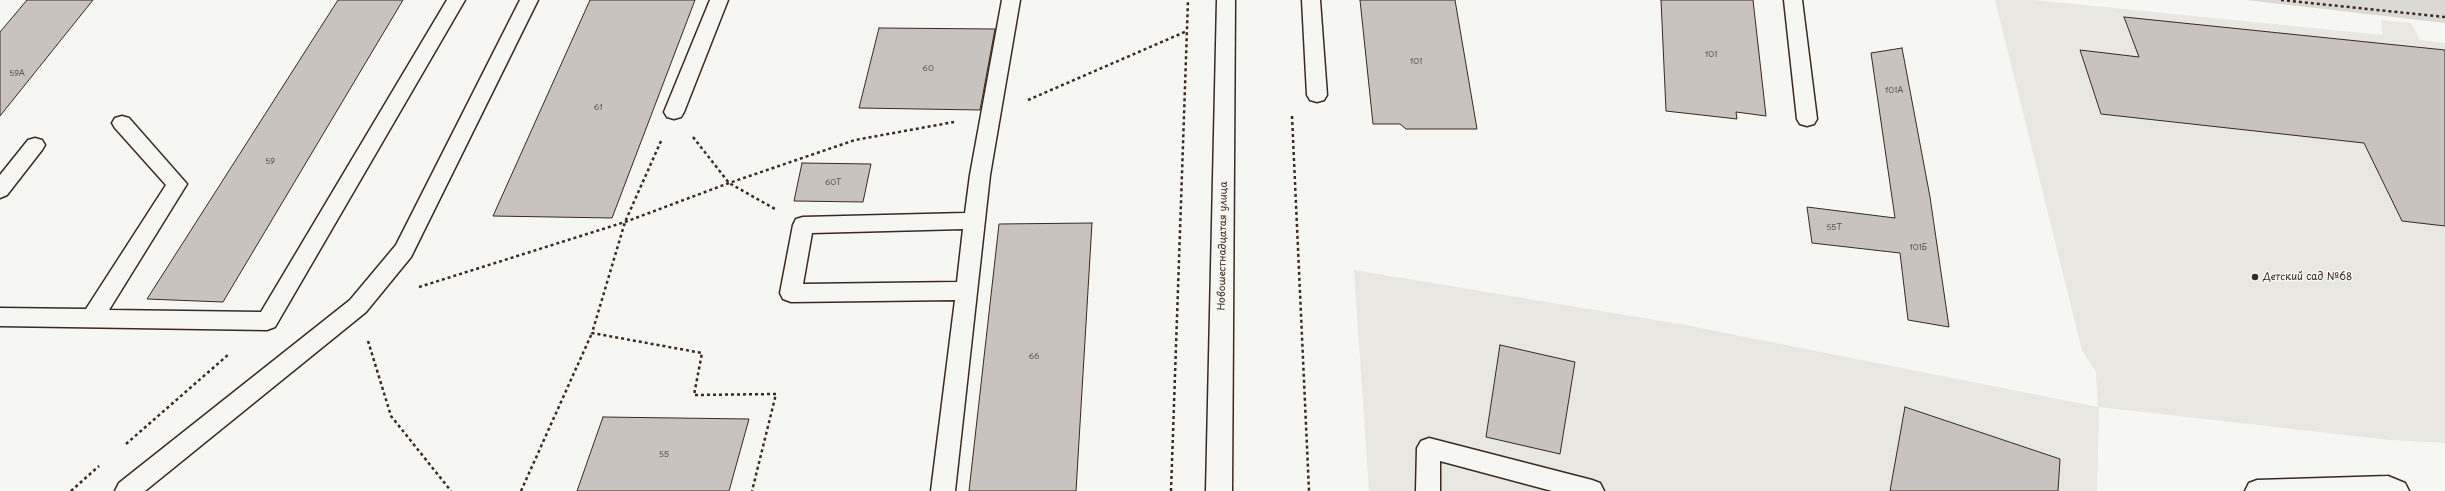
<!DOCTYPE html>
<meta charset="utf-8">
<style>
body{margin:0}
canvas{display:block;background:#f6f6f2}
</style>
<canvas width="2445" height="491"></canvas>
<script>
const ctx = document.querySelector('canvas').getContext('2d');
ctx.lineJoin = 'round';
function paint(path, color) {
  ctx.fillStyle = color;
  ctx.fill(path, 'evenodd');
}
function shape(rows) {
  const path = new Path2D();
  for (const r of rows) {
    path.moveTo(r[0], r[1]);
    for (let i = 2; i < r.length; i += 2) path.lineTo(r[i], r[i + 1]);
  }
  return path;
}
function stroke(path, color, width, dash) {
  ctx.strokeStyle = color;
  ctx.lineWidth = width;
  ctx.lineCap = dash ? 'butt' : 'round';
  ctx.setLineDash(dash || []);
  ctx.stroke(path);
}
function drawText(font, color, halo, rows, align = 'center') {
  ctx.font = font + ' "Playpen Sans",sans-serif';
  ctx.lineWidth = 3;
  ctx.setLineDash([]);
  ctx.textBaseline = 'middle';
  ctx.strokeStyle = halo;
  ctx.fillStyle = color;
  for (const [text, x, y, turn = 0] of rows) {
    ctx.save();
    ctx.translate(x, y);
    ctx.rotate((+turn || 0) * Math.PI / 180);
    ctx.textAlign = isNaN(turn) ? turn : align;
    if (halo) ctx.strokeText(text, 0, 0);
    ctx.fillText(text, 0, 0);
    ctx.restore();
  }
}
paint(shape([
 [1995,0,2035,0,2383,35,2381,20,2411,23,2420,40,2445,43,2445,443,2390,440,2099,407,2097,491,1369,491,1354,270,1680,324,2098,407,2096,372,2082,350]
]), '#e8e7e2');
paint(shape([
 [2246,0,2445,0,2445,23]
]), '#dad9d3');
const building = shape([
 [27,0,93,0,0,116,0,32,27,0],
 [338,0,403,0,223,302,147,299,338,0],
 [590,0,695,0,612,218,493,216,590,0],
 [1360,0,1455,0,1477,129,1406,129,1400,124,1373,124,1360,0],
 [1661,0,1753,0,1766,116,1736,112,1737,119,1666,111,1661,0],
 [2124,17,2445,50,2445,226,2402,221,2364,143,2101,114,2080,50,2139,57,2124,17],
 [879,28,995,29,980,110,859,108,879,28],
 [1902,48,1930,197,1949,327,1908,320,1900,253,1812,243,1807,207,1895,218,1871,53,1902,48],
 [802,163,871,164,863,202,794,201,802,163],
 [1092,223,1076,491,969,491,999,224,1092,223],
 [1500,345,1575,362,1560,454,1486,437,1500,345],
 [1905,407,2060,459,2058,491,1890,491,1905,407],
 [603,417,749,419,729,491,577,491,603,417]
]);
paint(building, '#c8c3be');
stroke(building, '#3b2a1e', 1);
const service = shape([
 [447,0,465,0,275,327,267,330,0,326,0,308,86,309,166,185,115,128,112,123,115,118,122,116,129,118,187,184,109,310,261,312,447,0],
 [520,0,538,0,411,257,366,312,145,491,115,491,119,483,350,300,396,245,520,0],
 [710,0,728,0,684,112,681,117,674,119,667,117,664,112,710,0],
 [1002,0,1020,0,990,175,955,491,931,491,955,300,791,302,783,299,780,293,793,225,796,219,803,217,965,213,970,175,1002,0],
 [963,229,957,282,803,284,812,233,963,229],
 [1302,0,1320,0,1327,95,1324,100,1317,102,1310,100,1307,95,1302,0],
 [1784,0,1802,0,1817,119,1814,124,1807,126,1800,124,1797,119,1784,0],
 [35,138,42,140,45,145,42,150,7,195,0,198,0,175,28,140,35,138],
 [1429,438,1592,480,1600,483,1604,491,1552,491,1440,461,1440,491,1416,491,1417,448,1421,441,1429,438],
 [2388,476,2405,483,2409,491,2245,491,2249,483,2257,480,2388,476]
]);
const tertiary = shape([
 [1217,0,1235,0,1232,491,1206,491,1217,0]
]);
stroke(service, '#3b2a1e', 3);
stroke(tertiary, '#3b2a1e', 3);
stroke(shape([
 [2281,0,2445,17],
 [1028,100,1187,31],
 [1292,116,1309,491],
 [693,137,729,183,775,209],
 [661,141,625,222,592,333,702,353,694,395,776,394,752,491],
 [419,287,625,222,729,183,855,140,954,122],
 [368,341,391,416,451,491],
 [126,444,229,354],
 [71,491,99,466],
 [521,491,592,333],
 [1171,491,1188,0]
]), '#3b2a1e', 2.5, [3, 3]);
paint(service, '#f6f6f2');
paint(tertiary, '#f6f6f2');
for (const [x, y, r, color] of [
 [2255,277,4,"#3b2a1e"]
]) {
  const dot = new Path2D();
  dot.arc(x, y, r, 0, 2 * Math.PI);
  ctx.fillStyle = color;
  ctx.fill(dot);
  stroke(dot, '#f6f6f2', 1.5);
}
drawText('8px', '#5e5046', null, [
 ["101",1711,55],
 ["101",1416,62],
 ["60",928,69],
 ["59А",17,74],
 ["101А",1894,91],
 ["61",598,108],
 ["59",270,162],
 ["60Т",833,183],
 ["55Т",1834,228],
 ["101Б",1918,248],
 ["66",1034,357],
 ["55",664,455]
]);
drawText('10px', '#3b2a1e', '#f6f6f2', [
 ["Новошестнадцатая улица",1223,246,-89]
]);
drawText('10px', '#3b2a1e', '#f6f6f2', [
 ["Детский сад №68",2263,277]
], 'left');
</script>
